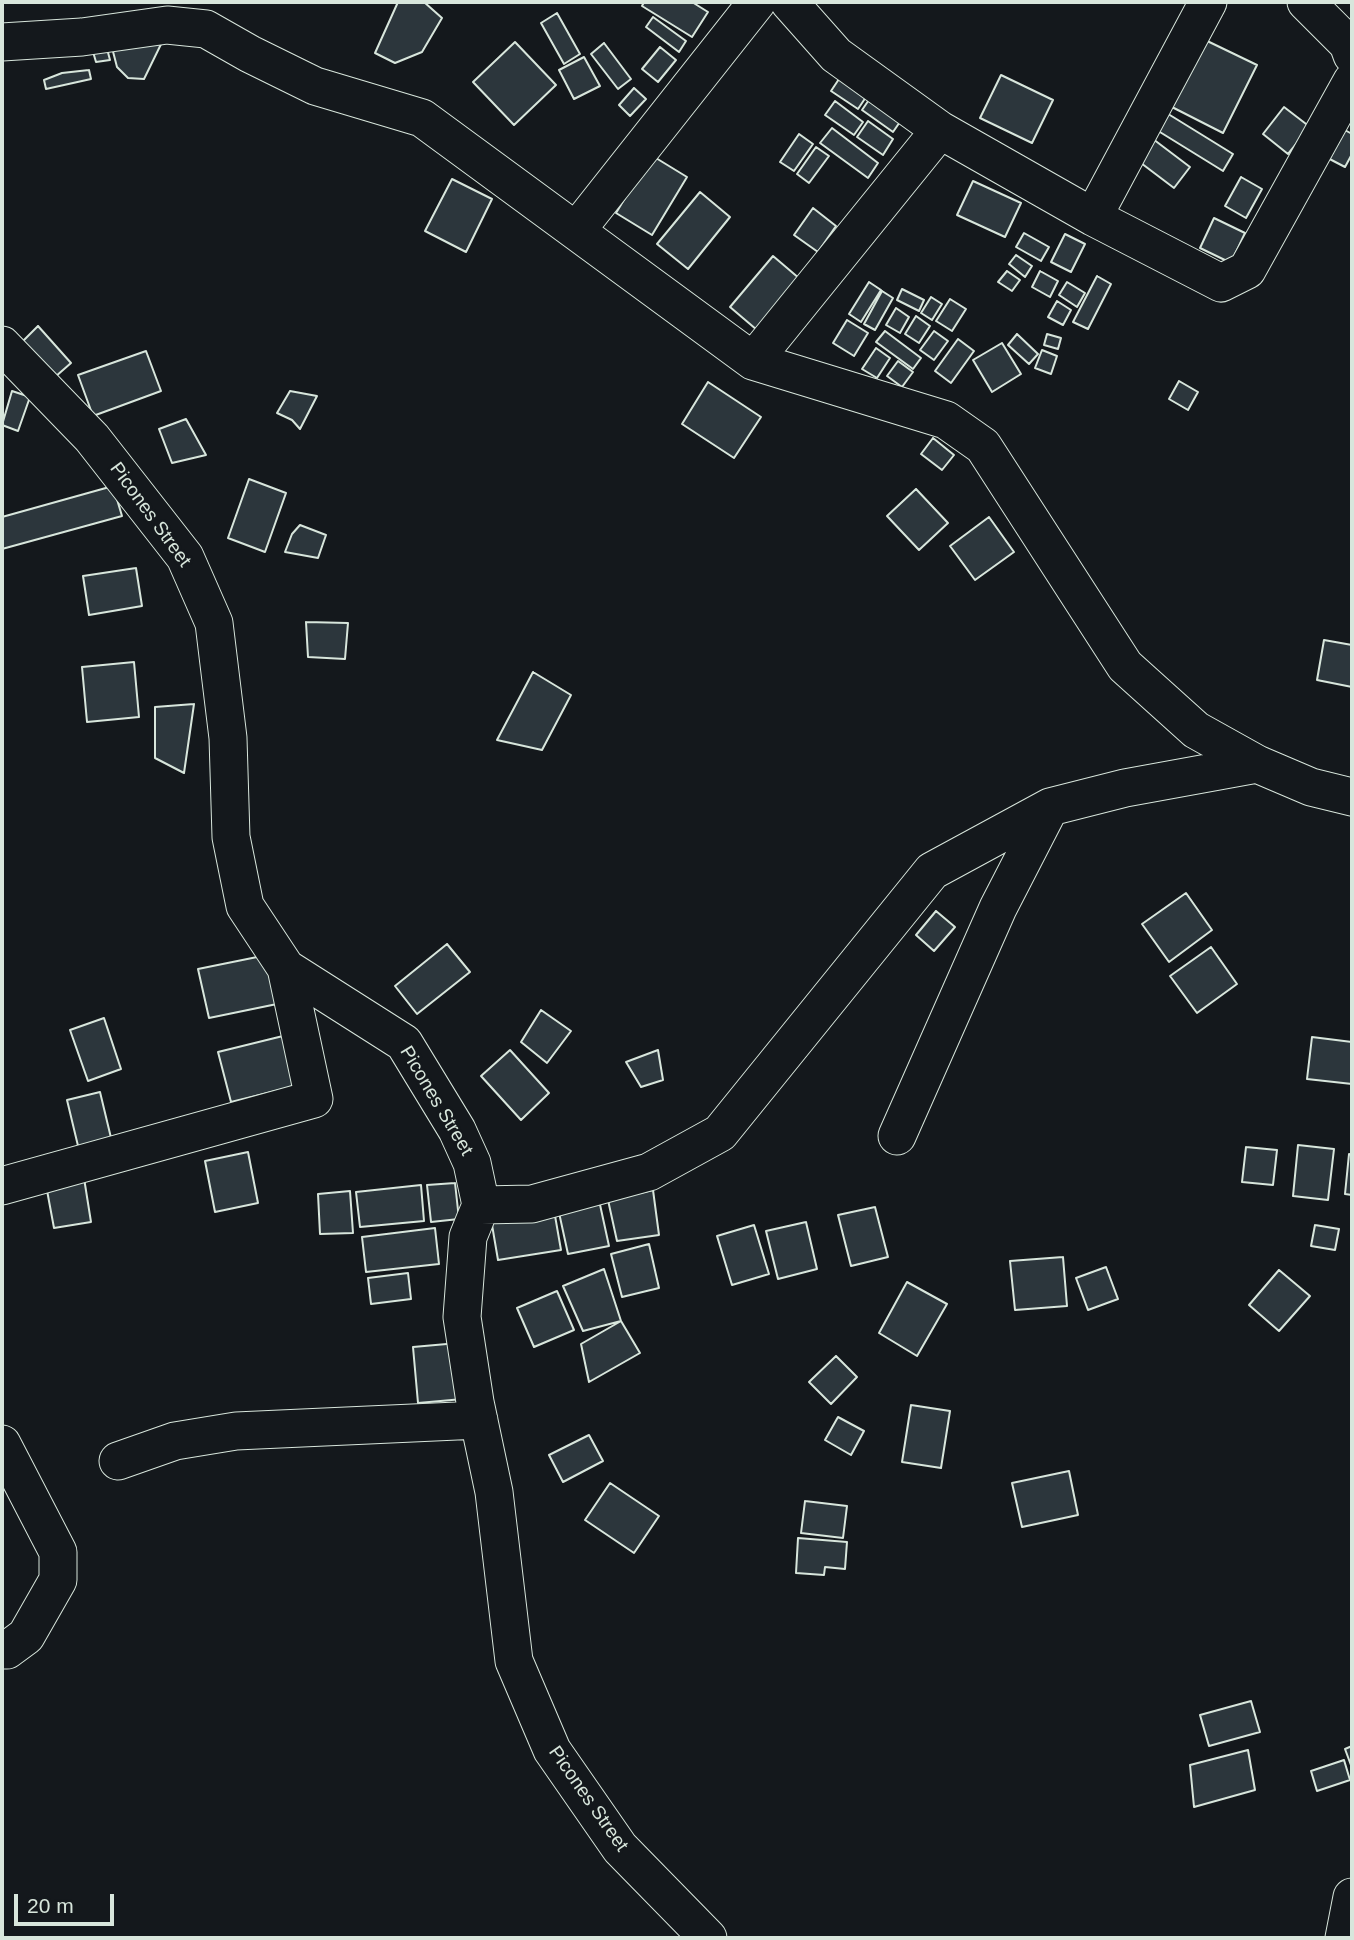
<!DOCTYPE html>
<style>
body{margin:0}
#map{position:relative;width:1354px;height:1940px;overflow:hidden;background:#14181c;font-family:Helvetica,sans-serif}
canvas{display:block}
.frame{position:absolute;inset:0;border:4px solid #d8e6dc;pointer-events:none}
.scale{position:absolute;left:14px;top:1894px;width:100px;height:32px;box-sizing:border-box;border:4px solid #d8e6dc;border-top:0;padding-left:9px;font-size:21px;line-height:24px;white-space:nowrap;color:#d8e6dc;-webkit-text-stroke:5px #14181c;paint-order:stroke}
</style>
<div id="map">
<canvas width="1354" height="1940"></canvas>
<div class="frame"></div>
<div class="scale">20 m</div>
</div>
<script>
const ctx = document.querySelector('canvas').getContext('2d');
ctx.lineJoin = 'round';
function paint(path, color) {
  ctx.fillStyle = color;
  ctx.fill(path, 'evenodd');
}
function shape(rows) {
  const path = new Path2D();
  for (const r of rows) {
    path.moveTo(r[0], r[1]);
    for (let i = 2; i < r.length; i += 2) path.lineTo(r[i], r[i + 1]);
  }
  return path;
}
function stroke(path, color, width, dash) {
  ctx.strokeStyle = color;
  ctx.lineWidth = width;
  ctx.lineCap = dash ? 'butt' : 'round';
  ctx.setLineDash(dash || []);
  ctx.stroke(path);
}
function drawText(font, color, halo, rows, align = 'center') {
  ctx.font = font + ' Helvetica,sans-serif';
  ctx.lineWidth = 5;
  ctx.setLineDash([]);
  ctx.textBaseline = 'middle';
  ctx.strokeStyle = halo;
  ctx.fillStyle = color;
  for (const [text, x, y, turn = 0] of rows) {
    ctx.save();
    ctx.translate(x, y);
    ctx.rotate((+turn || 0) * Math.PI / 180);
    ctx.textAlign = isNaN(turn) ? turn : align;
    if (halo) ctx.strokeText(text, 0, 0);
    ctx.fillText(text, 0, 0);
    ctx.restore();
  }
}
const building = shape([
 [398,2,424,2,442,18,422,52,395,63,375,53,398,2],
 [644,2,692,2,708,12,692,37,642,6,644,2],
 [557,13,580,54,564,64,541,23,557,13],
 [653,17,686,41,679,52,646,27,653,17],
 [166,34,144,79,128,78,117,67,109,36,166,34],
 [1201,38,1257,65,1223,133,1168,105,1201,38],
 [105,41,110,60,96,62,91,45,105,41],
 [515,42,556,85,514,125,473,82,515,42],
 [604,43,631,79,618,89,591,54,604,43],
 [660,47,676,60,658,82,642,69,660,47],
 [584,57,600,86,574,99,559,70,584,57],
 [89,70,91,79,46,89,44,80,62,73,89,70],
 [843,73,870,91,858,109,831,91,843,73],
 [1001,75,1053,100,1032,143,980,118,1001,75],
 [634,88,646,99,630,116,619,105,634,88],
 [873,94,904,116,893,132,862,110,873,94],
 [835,101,863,122,854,135,825,115,835,101],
 [1284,107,1310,127,1288,154,1263,134,1284,107],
 [1165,112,1233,154,1223,171,1155,129,1165,112],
 [868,121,893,139,883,155,857,137,868,121],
 [1336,125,1352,134,1352,154,1345,167,1320,154,1336,125],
 [832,128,878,163,868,178,820,143,832,128],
 [799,134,813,144,794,171,780,162,799,134],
 [1153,139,1190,167,1174,188,1137,160,1153,139],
 [816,147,829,156,809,183,797,174,816,147],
 [651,155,687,177,652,235,616,213,651,155],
 [1241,177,1262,189,1246,218,1225,206,1241,177],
 [452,179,492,199,466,252,425,231,452,179],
 [973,181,1021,203,1005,237,957,215,973,181],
 [700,192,730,217,688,269,657,244,700,192],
 [813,208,836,226,818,252,794,235,813,208],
 [1214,218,1245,233,1231,263,1200,248,1214,218],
 [1024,233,1049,247,1041,261,1016,247,1024,233],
 [1065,234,1085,244,1071,272,1051,262,1065,234],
 [1016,255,1032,266,1025,277,1009,264,1016,255],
 [773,256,800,279,757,330,730,307,773,256],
 [1007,271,1020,280,1012,291,998,282,1007,271],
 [1040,271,1058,281,1050,297,1032,287,1040,271],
 [1097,276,1111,284,1088,329,1073,322,1097,276],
 [869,282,881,290,861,322,849,314,869,282],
 [1067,282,1085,293,1077,307,1059,295,1067,282],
 [902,289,924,300,919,311,897,300,902,289],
 [882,291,893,298,875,330,864,324,882,291],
 [931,297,942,304,932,320,921,313,931,297],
 [950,299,966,309,952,331,936,321,950,299],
 [1057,301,1071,310,1063,325,1048,317,1057,301],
 [896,308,909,317,900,333,886,325,896,308],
 [916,316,930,326,919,343,905,334,916,316],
 [847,320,868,333,854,356,833,343,847,320],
 [38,326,71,363,47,384,14,350,38,326],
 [885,331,921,358,913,369,876,342,885,331],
 [934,331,948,341,934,360,920,350,934,331],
 [1017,334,1038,354,1029,364,1008,345,1017,334],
 [1047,334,1061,338,1058,349,1044,345,1047,334],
 [958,339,974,351,951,383,935,371,958,339],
 [1002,343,1021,374,992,392,973,360,1002,343],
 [876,348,890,358,877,378,862,369,876,348],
 [1042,350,1057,356,1051,374,1035,368,1042,350],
 [146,351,161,391,93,416,78,375,146,351],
 [898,361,913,372,902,387,887,376,898,361],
 [1179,381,1198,392,1188,410,1169,399,1179,381],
 [708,382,761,417,734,458,682,424,708,382],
 [12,391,30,397,18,431,2,425,12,391],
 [290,391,317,396,300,429,292,420,277,413,290,391],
 [186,419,206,455,172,463,159,429,186,419],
 [933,438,954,455,942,470,921,454,933,438],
 [249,479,286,493,265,552,228,538,249,479],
 [113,486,122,516,2,549,2,517,113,486],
 [916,489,948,523,919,550,887,516,916,489],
 [989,517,1014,552,975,580,950,546,989,517],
 [300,525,326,535,318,558,285,552,292,534,300,525],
 [136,568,142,606,89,615,83,576,136,568],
 [306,622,348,623,345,659,308,657,306,622],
 [1324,640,1352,645,1352,687,1317,680,1324,640],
 [134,662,139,717,87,722,82,667,134,662],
 [533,672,571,695,542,750,497,740,533,672],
 [194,704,184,773,155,758,155,707,194,704],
 [1186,893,1212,930,1169,962,1142,924,1186,893],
 [936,911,955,927,934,951,916,935,936,911],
 [447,944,470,972,417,1014,395,986,447,944],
 [1211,947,1237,984,1197,1013,1170,976,1211,947],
 [267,955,277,1004,209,1018,198,969,267,955],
 [541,1010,571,1031,547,1063,521,1042,541,1010],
 [104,1018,121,1069,88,1081,70,1030,104,1018],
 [287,1035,300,1085,231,1102,218,1052,287,1035],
 [1312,1037,1352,1042,1352,1084,1307,1079,1312,1037],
 [510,1050,549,1093,521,1120,481,1076,510,1050],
 [658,1050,663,1080,641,1087,626,1062,658,1050],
 [100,1092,112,1142,79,1150,67,1100,100,1092],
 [1298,1145,1334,1149,1328,1200,1293,1196,1298,1145],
 [1246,1147,1277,1150,1273,1185,1242,1182,1246,1147],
 [248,1152,258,1203,215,1212,205,1161,248,1152],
 [1349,1154,1352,1155,1352,1195,1345,1194,1349,1154],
 [84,1178,91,1222,54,1228,46,1185,84,1178],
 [455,1183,459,1219,431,1222,427,1185,455,1183],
 [421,1185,424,1221,360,1227,356,1192,421,1185],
 [653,1190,659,1235,617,1241,608,1200,653,1190],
 [350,1191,353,1233,320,1234,318,1194,350,1191],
 [599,1200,609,1246,568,1254,558,1208,599,1200],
 [875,1207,888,1257,851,1266,838,1215,875,1207],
 [554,1210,561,1250,498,1260,491,1219,554,1210],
 [806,1222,817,1269,778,1279,766,1231,806,1222],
 [754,1225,769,1274,732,1285,717,1236,754,1225],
 [1315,1225,1339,1229,1335,1250,1311,1246,1315,1225],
 [435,1228,439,1264,366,1272,362,1237,435,1228],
 [649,1244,659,1288,622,1297,611,1254,649,1244],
 [1063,1257,1067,1306,1015,1310,1010,1261,1063,1257],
 [1106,1267,1118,1299,1088,1310,1076,1278,1106,1267],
 [604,1269,621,1321,583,1331,563,1286,604,1269],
 [1279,1270,1310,1296,1279,1331,1249,1305,1279,1270],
 [408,1273,411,1299,371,1304,368,1278,408,1273],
 [907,1282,947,1304,917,1356,879,1333,907,1282],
 [557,1291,574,1330,534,1347,517,1308,557,1291],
 [621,1321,640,1353,589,1382,581,1344,621,1321],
 [458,1343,463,1399,418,1403,413,1347,458,1343],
 [836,1356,857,1377,831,1404,809,1382,836,1356],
 [911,1405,950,1411,941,1468,902,1462,911,1405],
 [838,1417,864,1431,851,1455,825,1440,838,1417],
 [589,1435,603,1461,563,1482,549,1455,589,1435],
 [1069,1471,1078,1515,1022,1527,1012,1483,1069,1471],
 [610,1483,659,1516,634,1553,585,1520,610,1483],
 [805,1501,847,1506,843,1538,801,1533,805,1501],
 [798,1538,847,1542,845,1569,825,1567,824,1575,796,1573,798,1538],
 [1251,1701,1260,1732,1209,1746,1200,1715,1251,1701],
 [1352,1746,1352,1768,1345,1749,1352,1746],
 [1248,1750,1255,1790,1194,1807,1190,1765,1248,1750],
 [1344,1760,1350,1780,1317,1791,1311,1771,1344,1760]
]);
paint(building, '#2c363c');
stroke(building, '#d8e6dc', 2);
const minor = shape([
 [789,2,836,55,940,130,1093,217,1221,283,1247,270,1352,81],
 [1306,2,1348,44,1352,55],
 [2,42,82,37,167,25,206,29,250,54,315,86,422,118,753,361,946,420,983,446,1125,666,1196,730,1257,764,1311,787,1352,797],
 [1093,217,1208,2],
 [576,231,757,2],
 [2,345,92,438,185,557,214,623,228,738,231,837,245,906,286,968,404,1043,457,1130,472,1163,481,1205,468,1237,462,1317,475,1402,494,1492,514,1661,552,1750,620,1848,708,1938],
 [753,361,940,130],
 [897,1136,998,908,1050,807],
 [2,1186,314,1099,286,968],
 [481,1205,532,1204,649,1172,720,1133,932,871,1050,807,1125,788,1257,764],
 [2,1444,58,1552,58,1580,26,1636,7,1650,2,1650],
 [118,1461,175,1441,236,1431,479,1420],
 [1344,1938,1352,1897]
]);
stroke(minor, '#d8e6dc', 39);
stroke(minor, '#14181c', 37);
drawText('19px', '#d8e6dc', '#14181c', [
 ["Picones Street",150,515,54],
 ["Picones Street",436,1101,59],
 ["Picones Street",588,1799,55]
]);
</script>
